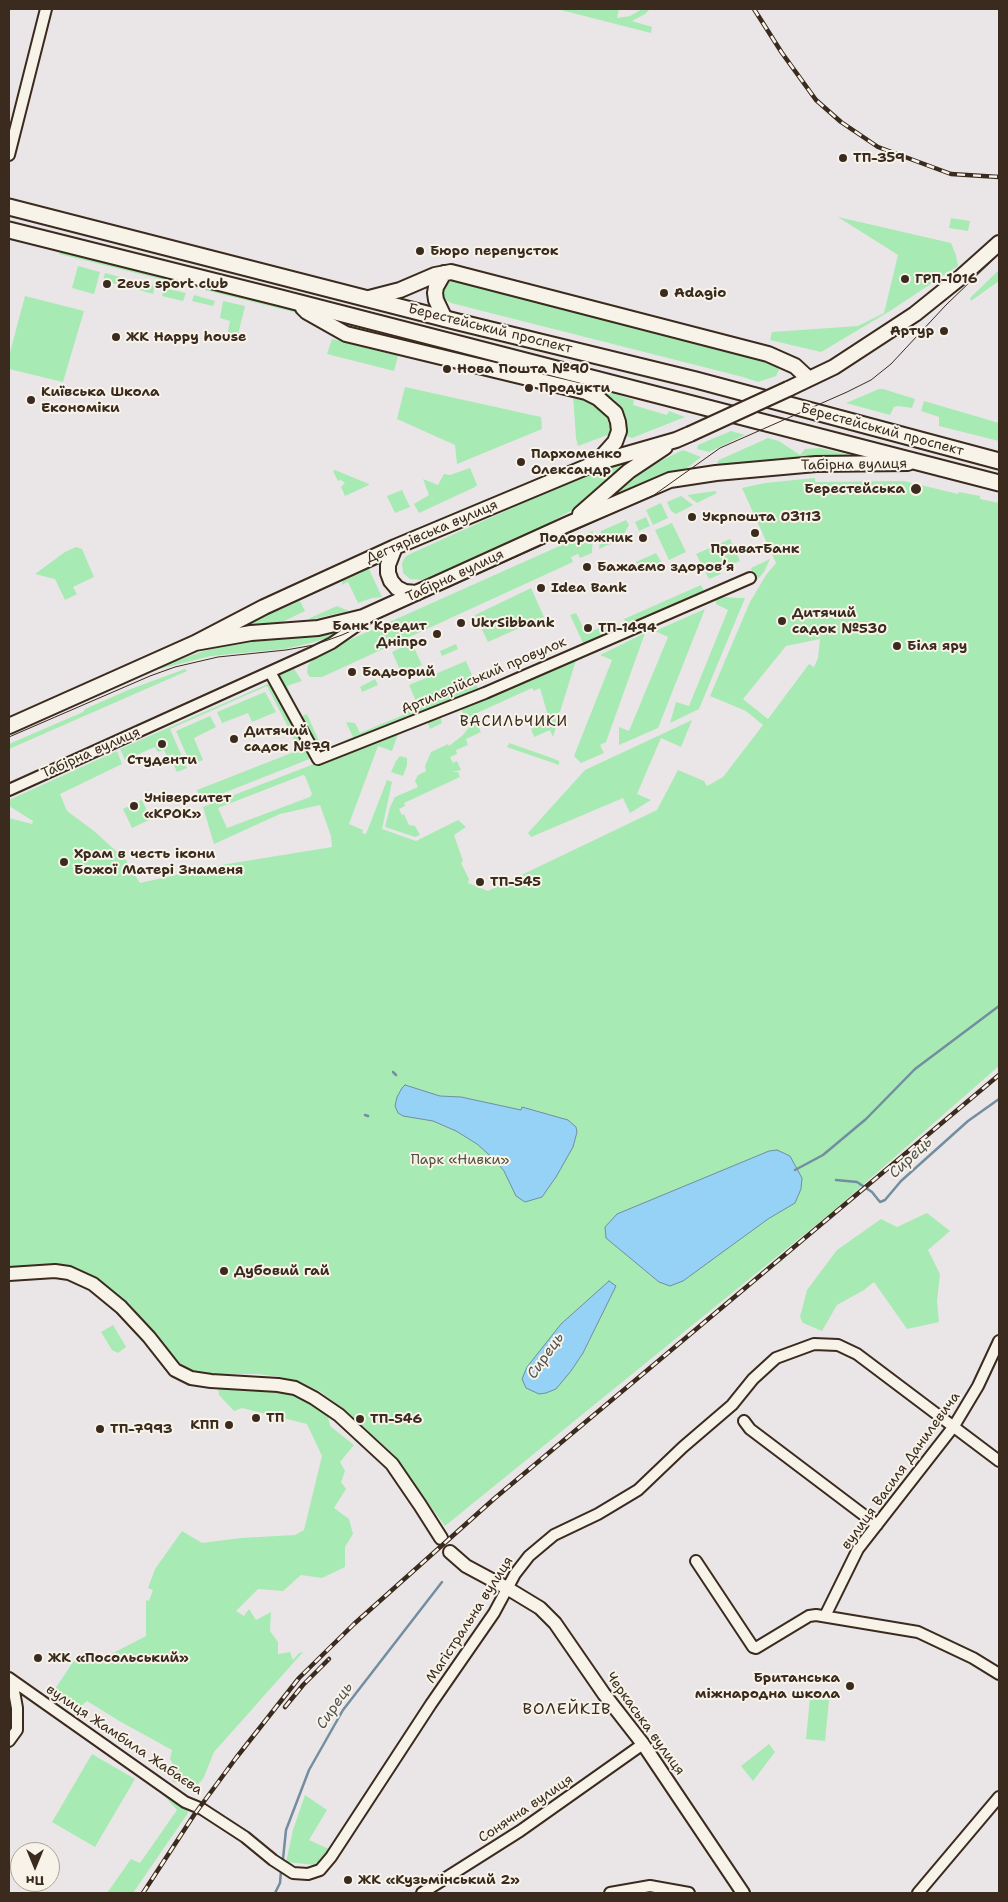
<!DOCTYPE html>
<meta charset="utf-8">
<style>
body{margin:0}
#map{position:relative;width:1008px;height:1902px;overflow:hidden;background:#eae6e7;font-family:"Shantell Sans",sans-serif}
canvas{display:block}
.frame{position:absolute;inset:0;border:10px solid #3b2a1e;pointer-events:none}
.north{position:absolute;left:10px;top:1842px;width:50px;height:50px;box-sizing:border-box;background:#f7f3e8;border:1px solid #aca397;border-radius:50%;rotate:180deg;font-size:14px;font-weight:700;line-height:20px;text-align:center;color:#3b2a1e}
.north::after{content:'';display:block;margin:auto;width:18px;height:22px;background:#3b2a1e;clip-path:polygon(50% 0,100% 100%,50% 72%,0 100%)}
</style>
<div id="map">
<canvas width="1008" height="1902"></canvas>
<div class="frame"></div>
<div class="north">Пн</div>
</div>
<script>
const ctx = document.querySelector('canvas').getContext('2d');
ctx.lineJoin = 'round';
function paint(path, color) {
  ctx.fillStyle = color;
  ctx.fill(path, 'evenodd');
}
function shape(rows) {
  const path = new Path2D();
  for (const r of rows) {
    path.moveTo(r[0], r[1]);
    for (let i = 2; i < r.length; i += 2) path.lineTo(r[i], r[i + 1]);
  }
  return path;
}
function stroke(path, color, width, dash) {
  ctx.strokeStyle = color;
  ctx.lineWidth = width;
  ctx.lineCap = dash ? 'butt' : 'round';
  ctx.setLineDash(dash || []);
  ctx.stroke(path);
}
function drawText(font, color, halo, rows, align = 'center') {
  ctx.font = font + ' "Shantell Sans",sans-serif';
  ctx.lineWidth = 4;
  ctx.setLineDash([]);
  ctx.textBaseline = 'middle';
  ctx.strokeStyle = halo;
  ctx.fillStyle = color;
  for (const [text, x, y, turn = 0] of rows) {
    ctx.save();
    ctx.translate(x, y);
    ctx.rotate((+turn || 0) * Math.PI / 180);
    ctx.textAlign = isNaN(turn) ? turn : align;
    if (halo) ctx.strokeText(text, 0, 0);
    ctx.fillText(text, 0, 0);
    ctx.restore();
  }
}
paint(shape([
 [557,9,619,9,617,18,630,16,642,9,650,9,645,14,632,21,652,27,651,33],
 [838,217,951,243,956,255,958,266,890,311,821,352,770,340,772,332,858,326,884,313,898,255],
 [951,218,970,221,968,231,949,228],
 [71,251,287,305,298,313,59,254,60,252,66,252],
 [78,266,100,272,94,294,72,288],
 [999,270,999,281,971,301,970,298],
 [105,273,124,278,122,286,103,280],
 [455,279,772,360,779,370,776,376,758,382,743,377,451,303,441,297,440,288,448,280],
 [134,280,155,286,153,294,132,288],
 [164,288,186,293,183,301,162,296],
 [194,295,215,301,213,306,192,301],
 [25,296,84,311,63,382,9,369,9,356],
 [223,301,245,306,236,343,226,341,230,321,220,318],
 [332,339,398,356,394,371,327,354],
 [586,385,634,400,633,405,667,415,669,411,685,417,632,438,626,436,623,412,615,400],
 [405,387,541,417,542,429,457,464,455,445,397,419],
 [879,389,883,389,915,399,912,408,898,406,894,407,890,415,846,403],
 [573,395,597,402,611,419,610,434,578,446,576,438],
 [924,401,999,423,999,441,939,426,939,417,921,411],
 [731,431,745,435,709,452,697,449,698,445],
 [768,438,779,441,800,455,805,449,820,448,861,458,719,467,717,462,719,460],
 [653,448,591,496,572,510,537,530,423,580,410,579,403,573,402,563,405,557,410,554,592,472],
 [683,450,701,457,683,471,613,498,612,496,652,465],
 [470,468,477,485,475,487,419,513,414,504,429,495,423,479,438,485,444,474,450,475],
 [335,470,369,484,369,485,345,496,341,487,345,483,341,480,338,481,333,471],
 [815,478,815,482,904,481,958,494,959,492,980,496,980,499,999,503,999,1066,833,1211,445,1526,392,1453,347,1412,321,1392,300,1382,282,1377,257,1374,211,1374,195,1372,186,1368,174,1358,129,1303,95,1279,9,1271,9,818,32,824,33,821,9,806,9,800,117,751,122,764,60,794,67,811,94,831,126,860,140,883,215,866,332,847,331,836,320,805,280,814,214,844,203,807,399,731,392,751,378,746,349,824,363,830,362,833,366,834,387,780,392,782,382,829,416,841,458,820,466,827,454,835,463,861,461,863,469,879,468,883,488,891,657,810,678,770,704,781,707,786,723,777,763,725,746,711,710,696,750,602,766,575,776,563,742,488,765,483],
 [820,639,818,658,814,667,809,664,768,719,743,699,786,646],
 [303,775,305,776,312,794,310,797,227,828,218,808],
 [402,490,410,507,395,513,387,496],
 [715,491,717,493,697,503,687,495],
 [681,496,693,505,676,514,671,511,667,502],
 [661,503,668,518,653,525,646,510],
 [646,517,650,526,639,531,635,522],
 [626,520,629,525,621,539,599,549,601,531],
 [672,523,686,552,669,560,655,530],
 [593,531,592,553,580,558,578,554,571,557,573,562,322,677,310,677,307,673,308,665,313,659,347,641],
 [730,539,740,561,719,570,721,574,709,579,696,554],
 [76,547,82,549,94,577,73,587,77,594,65,600,55,579,35,574,65,552],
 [656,553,662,563,641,572,636,562],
 [770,559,764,572,755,582,751,568],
 [368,567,382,597,372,598,358,603,348,582,341,585,343,581,361,573],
 [701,585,705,593,628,627,624,619],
 [531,588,544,617,488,642,475,615],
 [716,597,745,598,699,709,670,723,676,702,689,706,728,610,716,604],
 [300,601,305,611,280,623,242,625,266,611,279,610],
 [337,606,349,611,309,620,310,618],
 [705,609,658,728,619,745,619,727,629,731,668,637,655,631],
 [576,613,586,633,616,622,620,631,584,645,570,615],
 [339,632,339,634,311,643,284,649,211,656,159,669,158,667,213,648,235,643,312,637],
 [645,633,606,742,600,745,604,753,581,763,574,756,612,660,600,655],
 [412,643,422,665,402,674,392,652],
 [456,644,458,649,442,656,440,651],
 [577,657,560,712,548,716,540,688,534,691,532,688,477,713,478,717,473,720,475,725,477,724,481,732,466,739,468,745,456,750,457,754,450,757,453,763,457,761,461,770,452,772,458,772,460,777,404,803,405,806,399,809,402,815,404,814,409,825,415,826,420,835,415,837,385,827,390,807,395,797,418,787,415,781,418,775,426,771,425,766,431,752,448,744,449,746,463,735,469,727,460,706],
 [466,661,478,689,421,713,409,685],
 [185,669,187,671,9,749,9,744,83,712,85,709,128,690],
 [288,669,294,669,302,681,287,686,300,717,307,714,323,750,353,737,346,722,355,723,360,733,408,713,404,702,410,702,415,714,414,717,321,755,276,677,278,673],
 [375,679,378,685,362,692,360,687],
 [270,683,295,720,288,727,267,686,170,729,187,768,177,772,172,761,175,759,173,754,167,756,164,750,158,752,155,747,125,760,120,749],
 [265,692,276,712,252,722,248,713,222,723,217,712],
 [210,716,216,727,194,738,203,760,191,765,176,731],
 [440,716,442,723,430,729,427,721],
 [556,718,556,727,553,737,550,730,534,737,531,729],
 [692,720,681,747,661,738,637,794,651,800,630,813,623,798,531,837,528,833,585,770],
 [301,731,312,758,201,802,197,790,299,750,291,734],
 [509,743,552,758,559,761,559,765,507,747],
 [400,756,407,758,407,765,403,776,391,772,396,761],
 [142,800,151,819,132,828,123,809],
 [927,1213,950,1231,928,1250,940,1274,937,1301,939,1322,907,1329,874,1282,864,1290,837,1305,822,1331,803,1323,800,1317,807,1290,837,1250,881,1219,897,1227],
 [113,1325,126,1347,118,1353,112,1350,101,1332],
 [222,1385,288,1391,307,1398,327,1412,330,1426,354,1445,340,1462,345,1471,341,1482,346,1489,334,1508,349,1519,353,1534,345,1547,345,1567,322,1578,301,1575,283,1591,258,1589,236,1611,244,1616,249,1609,256,1620,271,1612,270,1631,278,1642,278,1654,290,1652,293,1660,299,1653,303,1652,214,1752,203,1779,196,1786,190,1787,172,1781,175,1768,170,1759,172,1750,121,1722,87,1701,80,1707,55,1689,73,1662,78,1658,92,1664,146,1636,146,1600,149,1601,153,1590,148,1588,155,1569,182,1531,202,1543,241,1538,295,1535,304,1530,322,1456,307,1424,242,1408,234,1411,219,1395,218,1388],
 [810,1698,829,1700,825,1741,806,1739],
 [769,1744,775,1752,753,1781,741,1766],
 [92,1754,135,1779,95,1847,52,1822],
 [164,1788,185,1802,188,1813,133,1893,107,1893,131,1859,140,1863,177,1810,159,1790],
 [305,1795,327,1810,309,1840,329,1849,315,1865,286,1862,293,1830]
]), '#a8eab3');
const water = shape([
 [405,1085,440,1096,461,1097,521,1110,522,1107,568,1120,576,1127,577,1132,573,1147,556,1177,542,1197,525,1202,516,1196,504,1171,495,1160,477,1144,456,1131,433,1121,403,1116,398,1113,395,1106,397,1097,402,1088,405,1085],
 [777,1150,790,1156,802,1178,801,1189,795,1203,768,1219,683,1281,670,1286,659,1282,606,1238,605,1227,617,1214,769,1151,777,1150],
 [609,1281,616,1286,583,1353,571,1371,556,1389,546,1393,539,1394,526,1388,522,1379,527,1367,561,1324,609,1281]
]);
paint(water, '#96d1f6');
stroke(water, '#728ea0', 1);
stroke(shape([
 [393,1072,396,1075],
 [365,1115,368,1116],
 [795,1170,823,1155,866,1119,915,1069,999,1006],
 [836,1180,857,1182,872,1192,880,1202,885,1200,901,1181,968,1121,999,1099],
 [283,1859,286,1830,309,1770,343,1710,442,1582],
 [275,1893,280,1883,281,1871]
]), '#728ea0', 2.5);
const minor = shape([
 [9,155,46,9],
 [270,672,318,759,485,693,750,578],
 [9,790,314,652,332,643,368,618],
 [744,1421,750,1429,877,1525],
 [696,1561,753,1647,756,1648,809,1616,816,1615,918,1632,973,1658,999,1674],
 [825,1616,858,1549,954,1426,978,1386,999,1341],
 [9,1678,185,1802,202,1809,245,1837,273,1860,293,1873,308,1874,320,1870,331,1857,431,1704,494,1613,515,1574,529,1556,554,1535,598,1514,638,1490,683,1447,732,1405,753,1379,776,1358,814,1344,838,1345,857,1354,999,1461],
 [9,1741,17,1730,17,1708,12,1680],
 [422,1893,520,1831,643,1744],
 [610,1893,650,1886,689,1893],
 [918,1893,999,1797]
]);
const tertiary = shape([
 [9,1274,55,1271,69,1273,93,1284,121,1307,149,1337,175,1370,191,1378,211,1381,278,1385,295,1388,314,1398,339,1415,392,1464,420,1505,441,1538],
 [450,1552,466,1566,507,1588,540,1608,555,1623,604,1694,643,1744,743,1893]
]);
const secondary = shape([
 [444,273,436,287,435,293,436,300,445,319],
 [369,298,400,290,435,275,451,272,768,354,795,366,809,379],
 [302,304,303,308,307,312,346,334,586,392,598,398,615,413,618,422,619,431,615,442,598,461],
 [788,389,834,367,915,314,961,277,999,243],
 [580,514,629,471,665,447],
 [395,547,388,565,388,573,391,581,397,588,405,592,417,593],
 [195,643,251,633,318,628,363,617,568,524,670,480,716,473,816,464,908,463],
 [9,726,195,643,264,607,395,547,596,463,676,440,690,434]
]);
const primary = shape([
 [9,207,454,321,696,380,999,461],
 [9,230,281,298,999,483]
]);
stroke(minor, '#3b2a1e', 14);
stroke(tertiary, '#3b2a1e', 16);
stroke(secondary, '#3b2a1e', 18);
stroke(primary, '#3b2a1e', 19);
stroke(minor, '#f7f3e8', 10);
stroke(tertiary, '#f7f3e8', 12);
stroke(secondary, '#f7f3e8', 14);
stroke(primary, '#f7f3e8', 15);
stroke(shape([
 [9,737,150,676,175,667,218,657,286,650,314,645,342,635,654,495,720,448,847,392,871,380,891,364,946,305,999,254]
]), '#3b2a1e', 1);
const rail = shape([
 [754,9,782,53,816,100,841,122,878,147,951,174,999,177],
 [285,1707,303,1685,329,1659],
 [143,1893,194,1815,236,1758,299,1678,354,1624,495,1498,999,1075]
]);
stroke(rail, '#3b2a1e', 4.5);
stroke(rail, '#f7f3e8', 2.5, [8]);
const secondaryBridge = shape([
 [690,434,788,389]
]);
stroke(secondaryBridge, '#3b2a1e', 18, []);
stroke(secondaryBridge, '#f7f3e8', 14);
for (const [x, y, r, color] of [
 [843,158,5,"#3b2a1e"],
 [420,251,5,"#3b2a1e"],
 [905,279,5,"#3b2a1e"],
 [107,284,5,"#3b2a1e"],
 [664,293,5,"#3b2a1e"],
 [944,331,5,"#3b2a1e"],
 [116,337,5,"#3b2a1e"],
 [447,369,5,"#3b2a1e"],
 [529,388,5,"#3b2a1e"],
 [31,400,5,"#3b2a1e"],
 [521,462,5,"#3b2a1e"],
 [916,489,6,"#3b2a1e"],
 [692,517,5,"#3b2a1e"],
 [755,533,5,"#3b2a1e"],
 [643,538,5,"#3b2a1e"],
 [587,567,5,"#3b2a1e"],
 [541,588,5,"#3b2a1e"],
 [782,621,5,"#3b2a1e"],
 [461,623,5,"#3b2a1e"],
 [588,628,5,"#3b2a1e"],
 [437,634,5,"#3b2a1e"],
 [897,646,5,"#3b2a1e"],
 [352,672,5,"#3b2a1e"],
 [234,739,5,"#3b2a1e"],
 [162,744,5,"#3b2a1e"],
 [134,806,5,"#3b2a1e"],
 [64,862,5,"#3b2a1e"],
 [480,882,5,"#3b2a1e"],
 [224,1271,5,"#3b2a1e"],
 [256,1418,5,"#3b2a1e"],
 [360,1419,5,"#3b2a1e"],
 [229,1425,5,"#3b2a1e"],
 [100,1429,5,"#3b2a1e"],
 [38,1658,5,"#3b2a1e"],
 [850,1686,5,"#3b2a1e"],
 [348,1880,5,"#3b2a1e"]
]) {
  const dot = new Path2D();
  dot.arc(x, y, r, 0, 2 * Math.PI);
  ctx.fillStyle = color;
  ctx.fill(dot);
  stroke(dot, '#f7f3e8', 2);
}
drawText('bold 14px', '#3b2a1e', '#f7f3e8', [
 ["ТП-359",853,158],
 ["Бюро перепусток",430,251],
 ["ГРП-1016",915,279],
 ["Zeus sport club",117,284],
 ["Adagio",674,293],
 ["Артур",934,331,"right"],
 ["ЖК Happy house",126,337],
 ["Нова Пошта №90",457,369],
 ["Продукти",539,388],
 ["Київська Школа",41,392],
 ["Економіки",41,408],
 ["Пархоменко",531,454],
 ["Олександр",531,470],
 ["Берестейська",905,489,"right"],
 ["Укрпошта 03113",702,517],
 ["Подорожник",633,538,"right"],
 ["ПриватБанк",755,549,"center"],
 ["Бажаємо здоровʼя",597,567],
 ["Idea Bank",551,588],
 ["Дитячий",792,613],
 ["садок №530",792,629],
 ["UkrSibbank",471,623],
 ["Банк Кредит",427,626,"right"],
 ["Дніпро",427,642,"right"],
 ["ТП-1494",598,628],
 ["Біля яру",907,646],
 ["Бадьорий",362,672],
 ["Дитячий",244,731],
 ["садок №79",244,747],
 ["Студенти",162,760,"center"],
 ["Університет",144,798],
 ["«КРОК»",144,814],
 ["Храм в честь ікони",74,854],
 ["Божої Матері Знаменя",74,870],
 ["ТП-545",490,882],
 ["Дубовий гай",234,1271],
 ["ТП",266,1418],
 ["ТП-546",370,1419],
 ["КПП",219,1425,"right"],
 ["ТП-7993",110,1429],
 ["ЖК «Посольський»",48,1658],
 ["Британська",840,1678,"right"],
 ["міжнародна школа",840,1694,"right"],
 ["ЖК «Кузьмінський 2»",358,1880]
], 'left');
drawText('14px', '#3b2a1e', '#f7f3e8', [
 ["Берестейський проспект",490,329,14],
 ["Берестейський проспект",882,430,15],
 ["Табірна вулиця",854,465,-1],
 ["Дегтярівська вулиця",432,532,-23],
 ["Табірна вулиця",455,576,-25],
 ["Артилерійський провулок",484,676,-23],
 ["Табірна вулиця",91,753,-24],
 ["вулиця Василя Данилевича",901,1471,-54],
 ["Магістральна вулиця",470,1620,-57],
 ["Черкаська вулиця",645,1724,54],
 ["вулиця Жамбила Жабаєва",124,1740,34],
 ["Сонячна вулиця",526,1809,-34]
]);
drawText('14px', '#51503c', '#f7f3e8', [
 ["Парк «Нивки»",460,1160]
]);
ctx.letterSpacing = '1px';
drawText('15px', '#3b2a1e', '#f7f3e8', [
 ["ВАСИЛЬЧИКИ",514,722]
]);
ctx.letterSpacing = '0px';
drawText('italic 15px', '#525454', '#f7f3e8', [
 ["Сирець",911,1158,-43],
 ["Сирець",546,1356,-55],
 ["Сирець",335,1706,-56]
]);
ctx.letterSpacing = '1px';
drawText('16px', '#3b2a1e', '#f7f3e8', [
 ["ВОЛЕЙКІВ",567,1710]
]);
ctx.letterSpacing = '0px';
</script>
